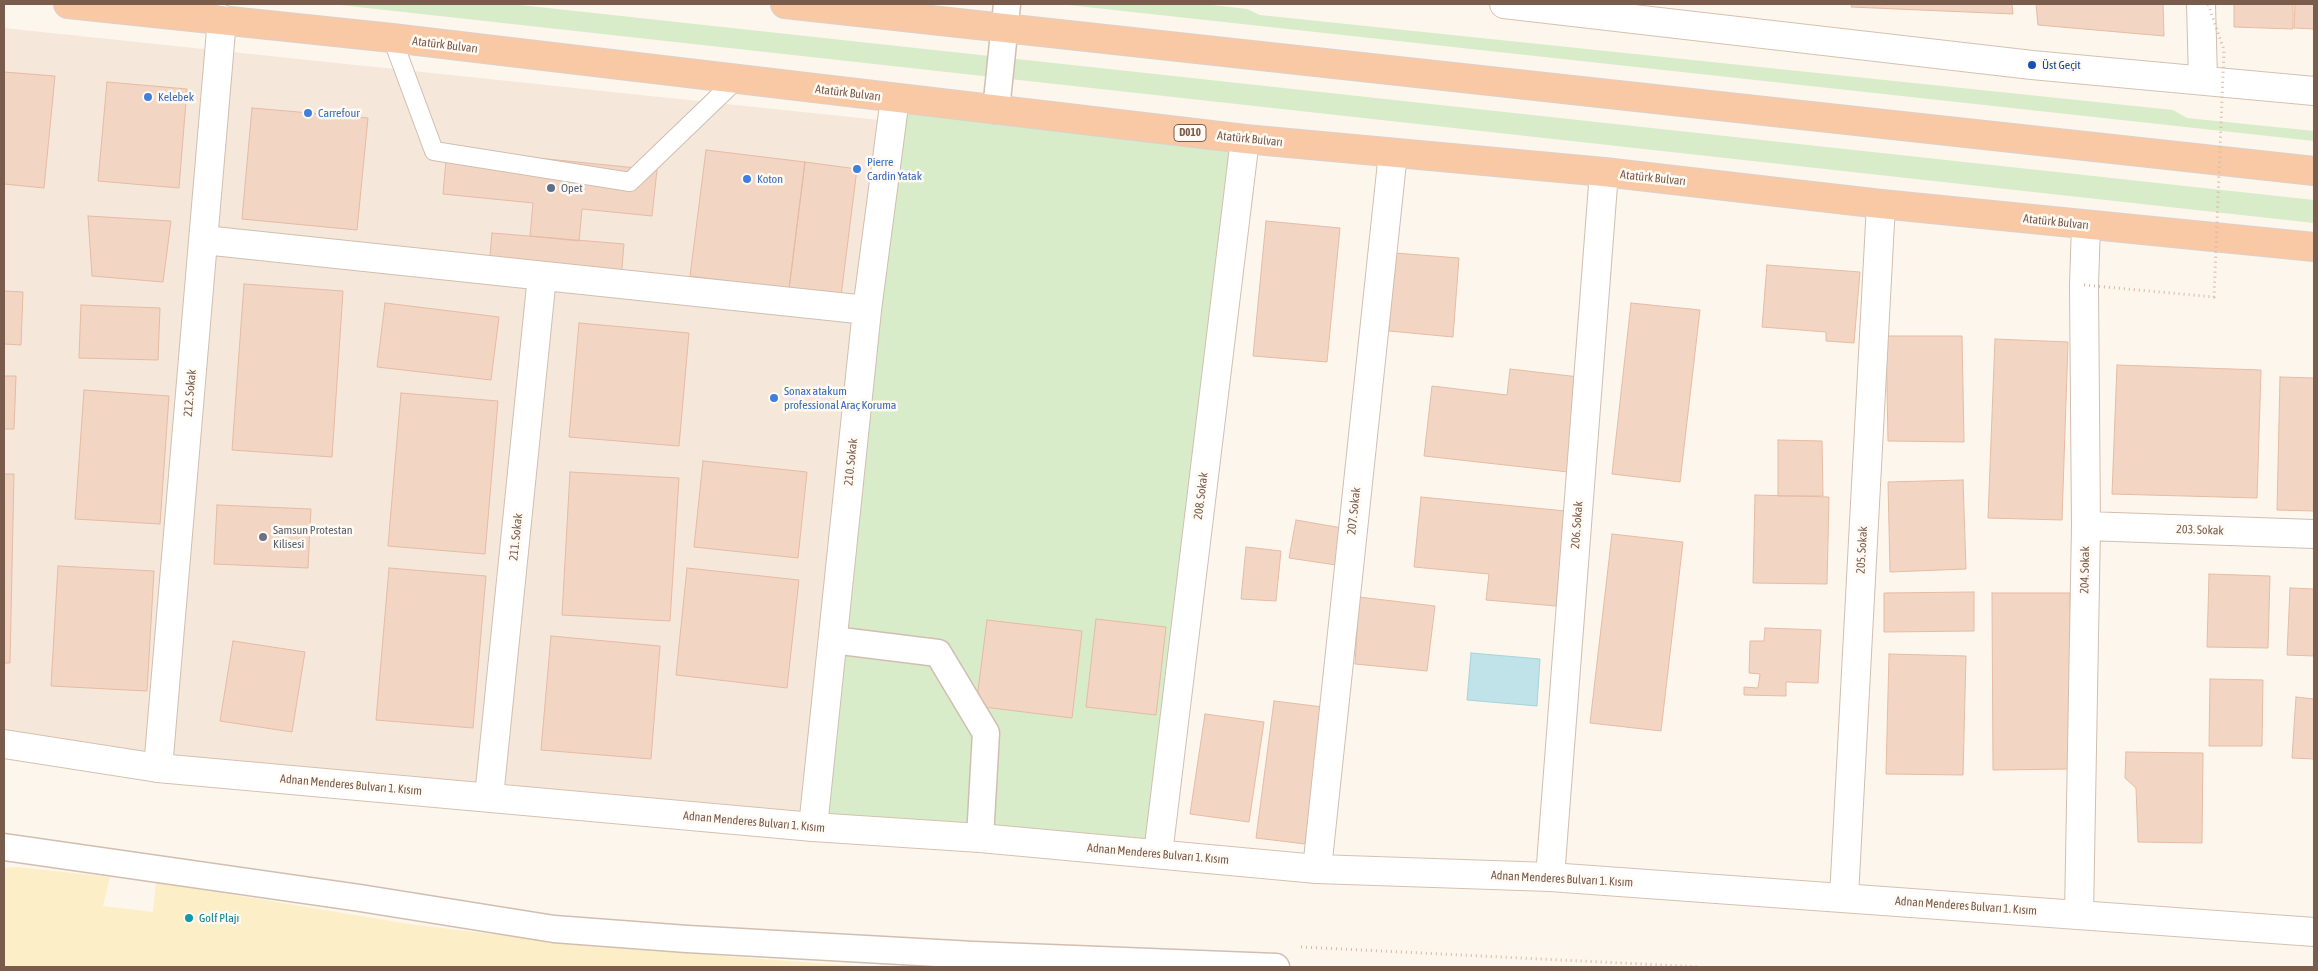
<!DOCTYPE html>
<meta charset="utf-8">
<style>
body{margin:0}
#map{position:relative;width:2318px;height:971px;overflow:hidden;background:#fdf6ec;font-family:"Asap Condensed",sans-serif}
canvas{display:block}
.frame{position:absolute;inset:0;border:5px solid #7a5c4d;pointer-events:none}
</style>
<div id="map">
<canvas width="2318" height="971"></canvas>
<div class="frame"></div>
</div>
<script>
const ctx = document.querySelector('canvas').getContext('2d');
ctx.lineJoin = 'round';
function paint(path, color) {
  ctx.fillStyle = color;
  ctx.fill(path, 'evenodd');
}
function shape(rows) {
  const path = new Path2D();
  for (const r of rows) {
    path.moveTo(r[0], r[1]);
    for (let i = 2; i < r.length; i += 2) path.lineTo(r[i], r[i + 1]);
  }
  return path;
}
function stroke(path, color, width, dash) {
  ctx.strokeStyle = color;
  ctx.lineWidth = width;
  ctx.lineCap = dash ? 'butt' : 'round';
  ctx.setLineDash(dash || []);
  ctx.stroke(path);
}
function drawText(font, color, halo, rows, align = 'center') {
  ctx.font = font + ' "Asap Condensed",sans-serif';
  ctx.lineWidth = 5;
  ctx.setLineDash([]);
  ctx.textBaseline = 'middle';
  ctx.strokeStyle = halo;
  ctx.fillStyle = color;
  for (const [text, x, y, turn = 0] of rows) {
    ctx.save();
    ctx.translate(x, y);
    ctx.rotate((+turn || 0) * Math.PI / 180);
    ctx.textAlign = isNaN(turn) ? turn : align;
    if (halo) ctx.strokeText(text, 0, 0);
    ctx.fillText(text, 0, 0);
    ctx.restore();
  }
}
paint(shape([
 [4,28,879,120,801,822,4,746]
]), '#f5e8da');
paint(shape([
 [331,4,511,4,2314,200,2314,223],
 [1059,4,1204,4,1247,9,1260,15,2173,110,2187,118,2314,131,2314,141],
 [895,98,1245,139,1158,854,813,827]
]), '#d8ecc9');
paint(shape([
 [17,867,110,877,103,906,153,912,156,882,409,924,591,946,869,967,4,967,4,868]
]), '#fcefc7');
const water = shape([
 [1471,653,1540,659,1537,706,1467,700,1471,653]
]);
paint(water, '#bfe3e8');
stroke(water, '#a5d3da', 1);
const building = shape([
 [1852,4,2012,4,2013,14,1851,7,1852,4],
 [2036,4,2163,4,2164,36,2038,25,2036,4],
 [2234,4,2293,4,2293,29,2234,27,2234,4],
 [2295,4,2314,4,2314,29,2294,28,2295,4],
 [4,72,55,76,44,188,4,184,4,72],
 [107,82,187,89,179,188,98,181,107,82],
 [252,108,368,118,357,230,242,219,252,108],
 [447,149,657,170,652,216,582,209,579,241,530,236,533,203,443,194,447,149],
 [706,150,805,162,789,289,690,276,706,150],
 [805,162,857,169,841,296,789,289,805,162],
 [88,216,171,221,163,282,92,276,88,216],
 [1266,221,1340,228,1327,362,1253,356,1266,221],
 [492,233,624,244,621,279,489,267,492,233],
 [1395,253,1459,258,1453,337,1389,331,1395,253],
 [1767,265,1860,272,1854,343,1826,341,1826,332,1762,327,1767,265],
 [244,284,343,291,332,457,232,450,244,284],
 [4,291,23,292,21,345,4,344,4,291],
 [385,303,499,317,491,380,377,367,385,303],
 [1631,303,1700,310,1680,482,1612,474,1631,303],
 [81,305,160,308,158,360,79,358,81,305],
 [579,323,689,333,679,446,569,437,579,323],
 [1886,336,1962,336,1964,442,1888,441,1886,336],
 [1995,339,2068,342,2062,520,1988,518,1995,339],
 [2117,365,2261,370,2257,498,2112,494,2117,365],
 [1510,369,1579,377,1568,472,1424,456,1432,386,1507,395,1510,369],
 [4,376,16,376,14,429,4,429,4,376],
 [2280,377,2314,378,2314,511,2277,510,2280,377],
 [84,390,169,396,160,524,75,519,84,390],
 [401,393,498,401,485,554,388,546,401,393],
 [1778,440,1822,441,1823,496,1778,496,1778,440],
 [703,461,807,472,798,558,694,547,703,461],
 [570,472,679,478,670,621,562,615,570,472],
 [4,474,14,474,10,663,4,663,4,474],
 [1963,480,1966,569,1890,572,1888,482,1963,480],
 [1755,495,1829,497,1827,584,1753,583,1755,495],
 [1421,497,1566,511,1556,606,1486,600,1489,574,1414,567,1421,497],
 [217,505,311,509,308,568,214,564,217,505],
 [1296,520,1342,528,1336,565,1289,558,1296,520],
 [1612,534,1683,542,1661,731,1590,723,1612,534],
 [1246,547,1281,551,1276,601,1241,599,1246,547],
 [58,566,154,571,147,691,51,686,58,566],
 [389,568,486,576,473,728,376,720,389,568],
 [687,568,799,580,787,688,676,675,687,568],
 [2209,574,2270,576,2268,648,2207,647,2209,574],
 [2290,588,2314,589,2314,656,2287,655,2290,588],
 [1974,592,1974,631,1884,632,1884,593,1974,592],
 [1992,593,2070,593,2071,769,1993,770,1992,593],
 [1359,597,1435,606,1427,671,1355,664,1359,597],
 [1096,619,1166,627,1156,715,1086,707,1096,619],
 [987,620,1082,631,1072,718,976,706,987,620],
 [1765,628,1821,630,1818,683,1786,682,1786,696,1744,695,1744,687,1758,688,1760,674,1749,673,1750,641,1764,641,1765,628],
 [551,636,660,646,651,759,541,750,551,636],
 [233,641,305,652,292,732,220,721,233,641],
 [1889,654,1966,656,1963,775,1886,774,1889,654],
 [2210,679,2263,680,2262,746,2209,746,2210,679],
 [2296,697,2314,699,2314,759,2292,758,2296,697],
 [1274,701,1323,707,1305,844,1256,838,1274,701],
 [1205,714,1264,722,1249,822,1190,814,1205,714],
 [2126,752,2203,753,2202,843,2138,842,2136,788,2125,778,2126,752]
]);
paint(building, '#f3d5c3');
stroke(building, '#e6bba3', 1);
const service = shape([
 [392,38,434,151,630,182,737,79]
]);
const pedestrian = shape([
 [996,110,1007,4],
 [833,640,938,653,986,733,980,838],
 [4,847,360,898,554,929,687,939,973,955,1276,967]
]);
const minor = shape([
 [204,240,867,310],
 [2086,526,2314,534],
 [158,768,222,19],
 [489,797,542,276],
 [813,827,867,310,895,98],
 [1158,854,1245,139],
 [1317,869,1393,153],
 [1550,877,1604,172],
 [1844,897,1881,204],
 [2079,915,2086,526,2084,285,2086,225]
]);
const tertiary = shape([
 [2201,4,2203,79]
]);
const secondary = shape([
 [1504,4,2032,65,2314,91],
 [4,744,158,768,813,827,980,838,1317,869,1550,877,2314,932]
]);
const trunk = shape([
 [68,4,392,38,1245,139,1604,172,1881,204,2314,247],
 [785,4,2314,171]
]);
stroke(service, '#d1beb0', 20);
stroke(pedestrian, '#d1beb0', 29);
stroke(minor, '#d1beb0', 30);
stroke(tertiary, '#d1beb0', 30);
stroke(secondary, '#d6c0b0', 30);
stroke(trunk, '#dad1cd', 30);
stroke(shape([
 [1301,947,1700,967]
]), '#d9b8a5', 3, [1, 4]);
stroke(service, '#fff', 18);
stroke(pedestrian, '#fff', 26);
stroke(minor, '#fff', 28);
stroke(tertiary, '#fff', 28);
stroke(secondary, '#fff', 28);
stroke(trunk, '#f9c8a4', 28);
stroke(shape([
 [2084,285,2214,297,2224,50,2208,4]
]), '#d9b8a5', 3, [1, 4]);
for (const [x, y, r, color] of [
 [2032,65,5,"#1a4fb4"],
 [148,97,5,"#3f7fe0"],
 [308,113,5,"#3f7fe0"],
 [857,169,5,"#3f7fe0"],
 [747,179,5,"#3f7fe0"],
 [551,188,5,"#5c6f8a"],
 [774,398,5,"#3f7fe0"],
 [263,537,5,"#6b7280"],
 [189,918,5,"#0f9aa8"]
]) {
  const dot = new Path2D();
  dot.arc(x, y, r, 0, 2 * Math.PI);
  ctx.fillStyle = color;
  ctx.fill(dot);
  stroke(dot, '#fffaf3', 2);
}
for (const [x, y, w] of [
 [1190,133,32]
]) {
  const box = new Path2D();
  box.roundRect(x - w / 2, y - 8.5, w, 17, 4);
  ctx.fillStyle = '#fffaf3';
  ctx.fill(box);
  stroke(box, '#7a5c4d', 1);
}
drawText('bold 11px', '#7a5c4d', null, [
 ["D010",1190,133]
]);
drawText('12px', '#7a5c4d', '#fffaf3', [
 ["Atatürk Bulvarı",445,45,7],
 ["Atatürk Bulvarı",848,93,7],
 ["Atatürk Bulvarı",1250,139,6],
 ["Atatürk Bulvarı",1653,178,6],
 ["Atatürk Bulvarı",2056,222,6],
 ["212. Sokak",190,393,-85],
 ["210. Sokak",851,462,-84],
 ["208. Sokak",1201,496,-83],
 ["207. Sokak",1354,511,-84],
 ["206. Sokak",1577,525,-86],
 ["203. Sokak",2200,530,2],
 ["211. Sokak",516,537,-84],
 ["205. Sokak",1862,550,-87],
 ["204. Sokak",2085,570,-89],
 ["Adnan Menderes Bulvarı 1. Kısım",351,785,5],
 ["Adnan Menderes Bulvarı 1. Kısım",754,822,5],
 ["Adnan Menderes Bulvarı 1. Kısım",1158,854,5],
 ["Adnan Menderes Bulvarı 1. Kısım",1562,879,3],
 ["Adnan Menderes Bulvarı 1. Kısım",1966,906,4]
]);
drawText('12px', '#164399', '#fffaf3', [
 ["Üst Geçit",2042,65]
], 'left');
drawText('12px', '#366cbe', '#fffaf3', [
 ["Kelebek",158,97],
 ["Carrefour",318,113],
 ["Pierre",867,162],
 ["Cardin Yatak",867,176],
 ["Koton",757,179],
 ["Sonax atakum",784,391],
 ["professional Araç Koruma",784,405]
], 'left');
drawText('12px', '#4e5e75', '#fffaf3', [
 ["Opet",561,188]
], 'left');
drawText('12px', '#5b616d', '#fffaf3', [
 ["Samsun Protestan",273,530],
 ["Kilisesi",273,544]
], 'left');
drawText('12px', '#0d838f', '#fffaf3', [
 ["Golf Plajı",199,918]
], 'left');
</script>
